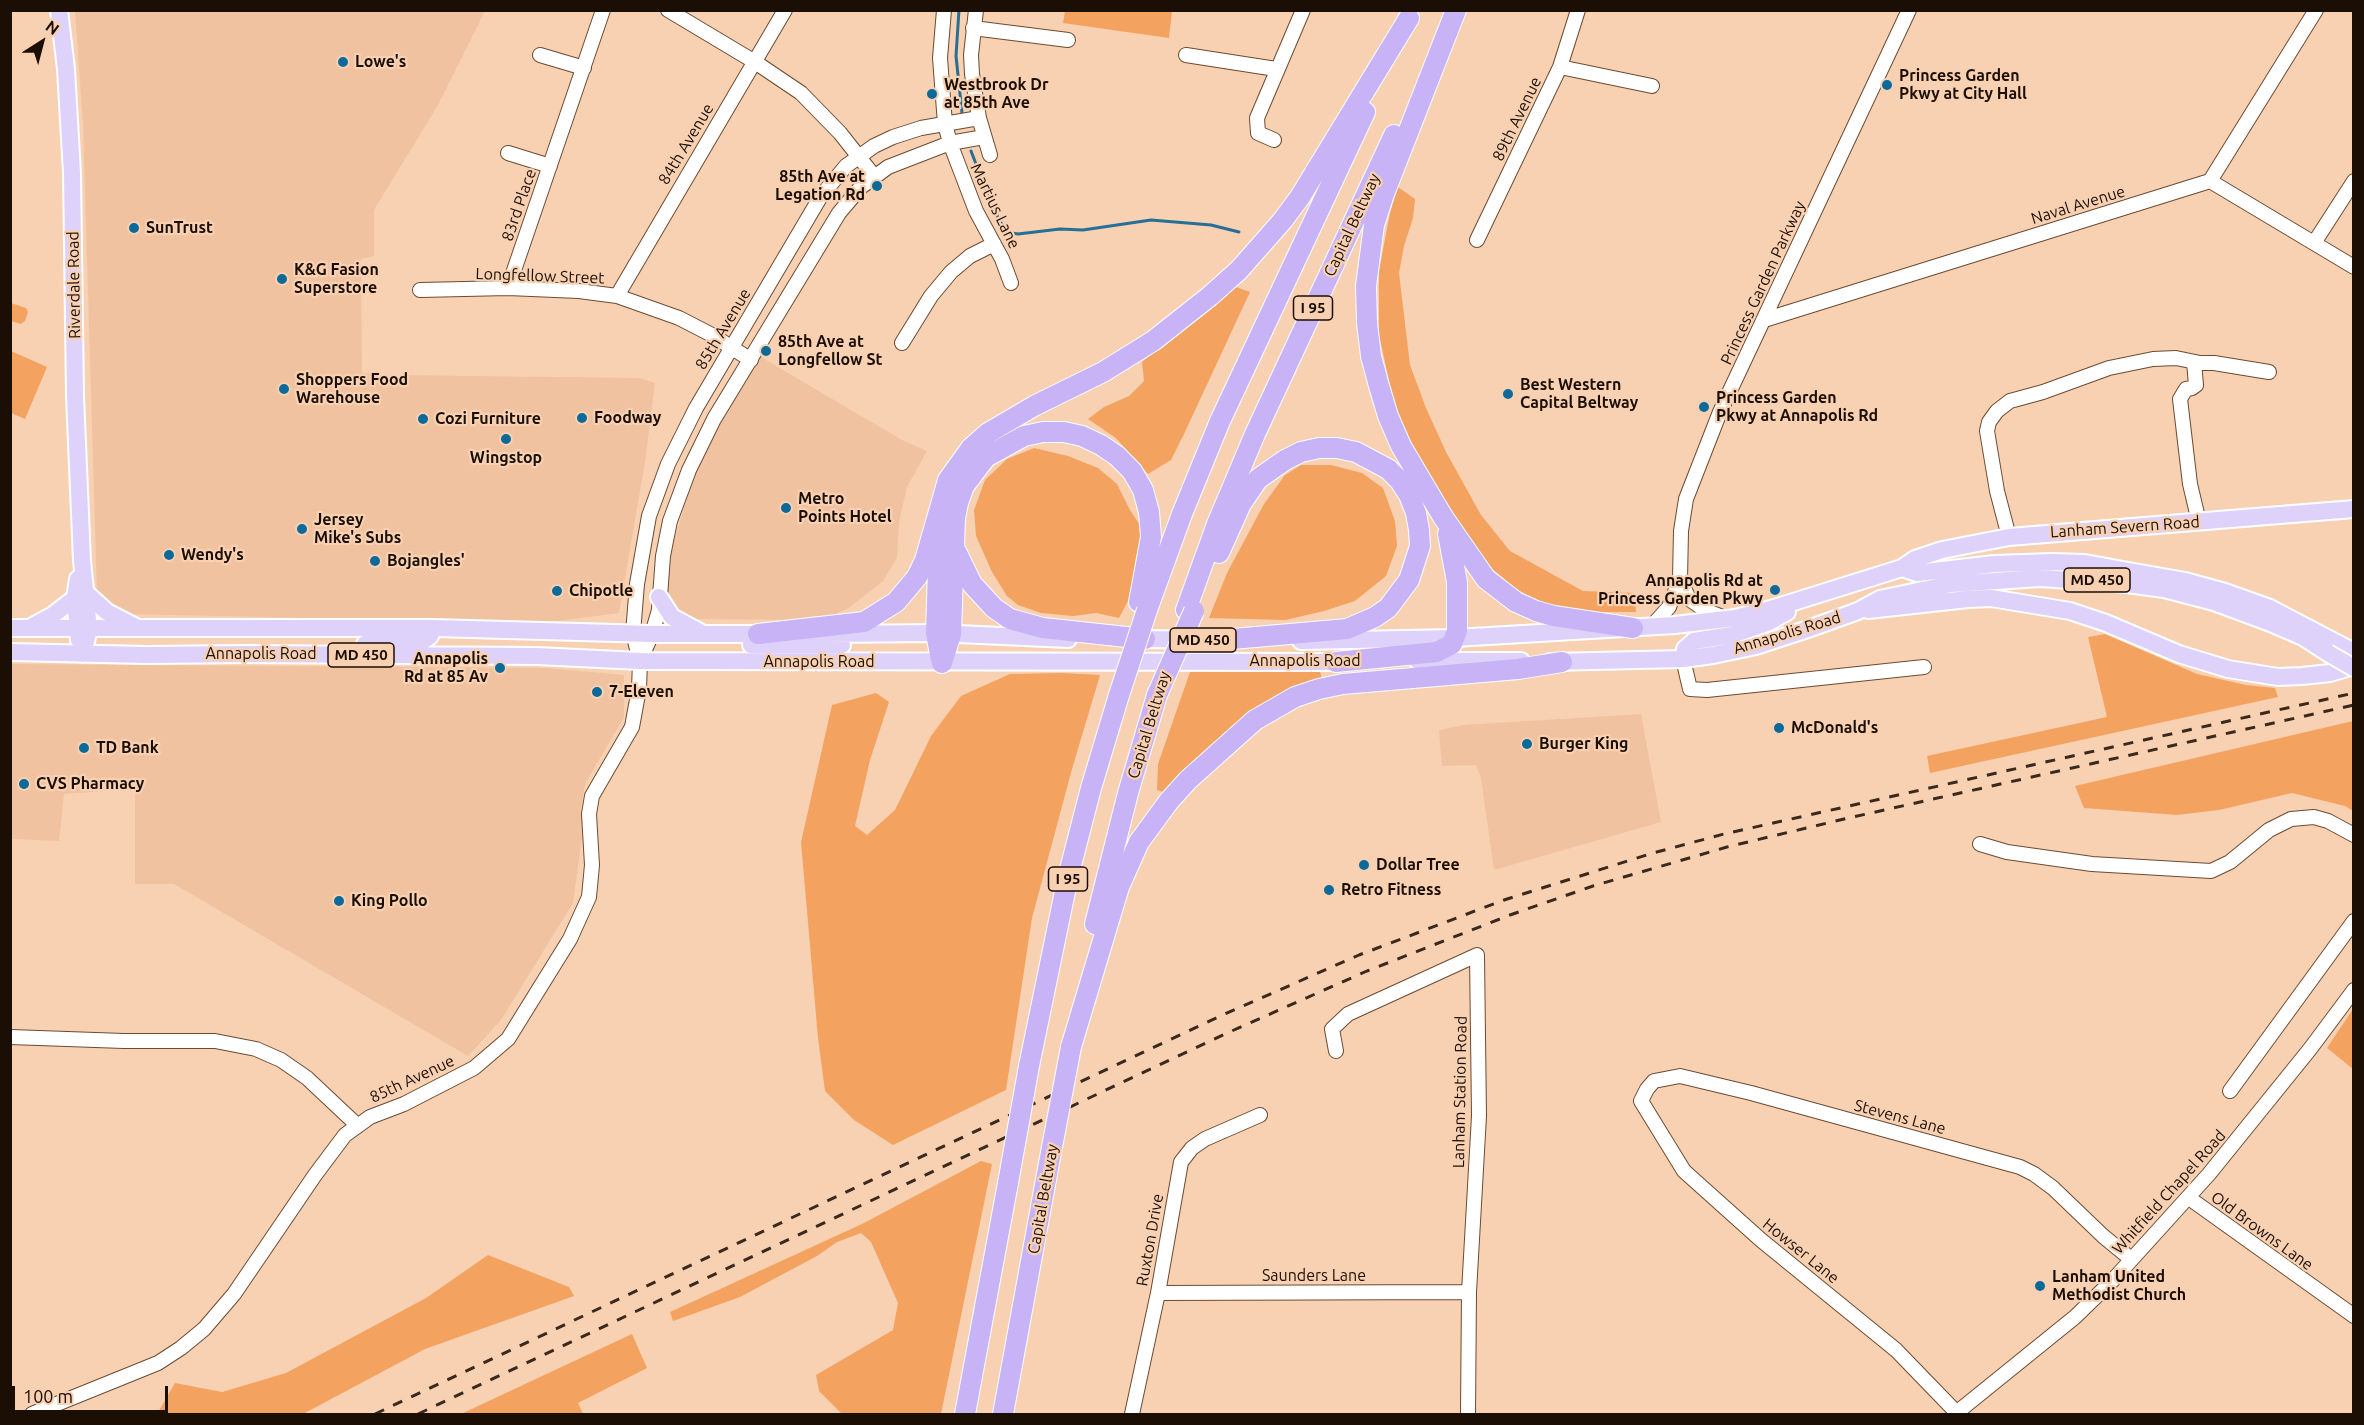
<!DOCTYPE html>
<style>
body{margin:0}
#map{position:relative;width:2364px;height:1425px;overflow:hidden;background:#f8d1b3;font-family:Ubuntu,sans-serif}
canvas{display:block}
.frame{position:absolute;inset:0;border:12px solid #1b0e04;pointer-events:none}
.north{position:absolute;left:12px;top:12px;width:60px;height:60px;-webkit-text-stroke:4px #f8d1b3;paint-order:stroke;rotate:36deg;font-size:16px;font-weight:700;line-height:24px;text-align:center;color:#1b0e04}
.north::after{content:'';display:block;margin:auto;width:21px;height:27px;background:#1b0e04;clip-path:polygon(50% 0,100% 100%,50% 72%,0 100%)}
.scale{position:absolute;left:12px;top:1386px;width:156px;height:27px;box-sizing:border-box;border:3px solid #1b0e04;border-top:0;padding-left:8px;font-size:18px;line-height:21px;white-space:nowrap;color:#1b0e04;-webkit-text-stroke:4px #f8d1b3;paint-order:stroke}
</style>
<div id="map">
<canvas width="2364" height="1425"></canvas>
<div class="frame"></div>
<div class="north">N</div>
<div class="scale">100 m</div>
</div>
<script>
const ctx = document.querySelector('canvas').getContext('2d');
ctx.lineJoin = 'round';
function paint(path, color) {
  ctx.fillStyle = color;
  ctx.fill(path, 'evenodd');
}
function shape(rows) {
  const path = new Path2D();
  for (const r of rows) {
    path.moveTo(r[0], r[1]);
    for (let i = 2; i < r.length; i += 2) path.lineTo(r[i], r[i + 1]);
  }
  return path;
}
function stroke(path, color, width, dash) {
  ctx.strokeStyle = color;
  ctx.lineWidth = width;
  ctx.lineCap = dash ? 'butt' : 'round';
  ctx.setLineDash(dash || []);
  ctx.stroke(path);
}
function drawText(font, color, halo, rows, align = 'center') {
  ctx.font = font + ' Ubuntu,sans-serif';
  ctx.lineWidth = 4.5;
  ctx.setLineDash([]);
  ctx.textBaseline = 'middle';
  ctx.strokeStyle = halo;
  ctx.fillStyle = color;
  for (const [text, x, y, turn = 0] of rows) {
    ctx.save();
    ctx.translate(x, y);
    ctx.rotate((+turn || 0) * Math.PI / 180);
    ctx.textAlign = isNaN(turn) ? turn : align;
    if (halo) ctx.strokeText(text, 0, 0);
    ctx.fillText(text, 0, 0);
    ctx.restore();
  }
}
paint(shape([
 [75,11,485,11,438,105,374,210,374,256,361,259,362,373,388,375,639,378,655,383,645,462,619,613,544,623,126,614,97,594,83,125],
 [761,357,902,440,927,451,907,487,899,522,897,558,883,581,850,607,824,620,680,619,665,604,669,558,694,474,707,443],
 [11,664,547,668,624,675,624,717,585,784,581,807,582,837,573,903,501,1020,468,1056,174,884,135,884,135,789,64,794,59,841,11,839],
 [1641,714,1661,822,1494,870,1481,778,1476,765,1442,766,1439,730,1464,725]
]), '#f0c2a0');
paint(shape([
 [1065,11,1065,10,1172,11,1169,38,1063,23],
 [1398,187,1415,199,1413,218,1404,246,1399,273,1410,365,1426,408,1446,452,1481,515,1510,551,1583,591,1634,593,1636,612,1589,612,1548,605,1517,590,1488,565,1459,523,1413,446,1394,403,1379,335,1379,271,1390,213],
 [1236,287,1250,292,1184,434,1171,460,1148,474,1116,438,1088,419,1104,407,1129,396,1144,381,1142,362],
 [11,303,26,308,28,312,25,321,21,324,11,321],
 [11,351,47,367,25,419,11,413],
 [1034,448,1068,456,1098,468,1117,484,1130,510,1144,531,1131,595,1119,618,1096,613,1073,616,1041,613,1018,605,1007,596,992,572,976,536,974,510,985,480,1007,459],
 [1301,465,1331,465,1362,473,1383,488,1395,521,1397,546,1386,576,1355,601,1324,611,1285,620,1209,618,1227,573,1264,504,1285,475],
 [2105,634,2197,674,2246,685,2275,688,2278,697,1930,773,1927,756,2107,717,2088,637],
 [1320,671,1322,680,1166,793,1157,790,1158,764,1190,672],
 [1063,673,1100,675,1072,769,1032,918,1006,1090,893,1145,854,1120,825,1091,818,1038,801,842,832,705,876,693,889,702,870,760,855,826,867,835,895,810,931,736,961,696,1010,674],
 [2353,721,2353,811,2345,806,2292,793,2219,810,2177,815,2084,808,2075,786],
 [2353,1009,2353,1069,2327,1048],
 [981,1161,992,1164,941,1414,842,1414,819,1391,816,1375,893,1330,898,1303,871,1242,861,1233,837,1242,817,1256,740,1297,673,1321,670,1312,862,1224],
 [488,1255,569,1287,574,1296,425,1349,303,1414,157,1414,175,1383,222,1392,286,1373,426,1298],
 [632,1334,647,1368,578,1403,583,1414,461,1414]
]), '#f4a25f');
stroke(shape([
 [959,10,956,56,962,113],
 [971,151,993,208,1014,247],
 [1006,232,1018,234,1060,229,1083,230,1151,220,1211,225,1239,232]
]), '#266f96', 3);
const minor = shape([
 [668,10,755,62,801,93,840,133,874,176],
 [944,10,940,58,945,124,950,143,976,211,1002,259,1011,283],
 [976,10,971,55,972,74,979,118,990,155],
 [973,28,1068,40],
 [540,55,584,68],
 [1186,55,1276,69],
 [1560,67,1652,86],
 [1274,140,1258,133,1257,118,1303,10],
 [508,153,550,166],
 [2210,181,2354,267],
 [1477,240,1560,67,1578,10],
 [2314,243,2354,181],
 [508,288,603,10],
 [420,290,508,288,579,291,617,296,679,318,712,335,751,360],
 [617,296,785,10],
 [1764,320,2210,181,2316,10],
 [902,343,931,296,951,272,970,256,994,244],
 [2194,362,2196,385,2192,388,2186,389,2180,399,2190,484,2199,522],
 [2009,537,1997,491,1987,431,1989,422,1997,411,2010,401,2043,392,2109,368,2153,359,2176,358,2200,363,2214,363,2269,372],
 [1727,619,1705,610,1689,599,1680,579,1681,531,1686,499,1720,412,1909,10],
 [1652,626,1669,607,1680,579],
 [1683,659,1690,689,1707,690,1924,667],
 [640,661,652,634,659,610,663,556,670,521,689,470,714,419,839,213,861,187,888,167,950,143,984,137],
 [1980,844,2007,852,2092,864,2211,871,2230,862,2269,830,2291,819,2314,817,2328,821,2354,835],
 [10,1037,124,1041,215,1041,256,1049,281,1060,307,1078,357,1125],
 [1336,1051,1332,1029,1348,1014,1477,955,1479,1116,1469,1292,1468,1414],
 [2230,1091,2354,921],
 [2189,1198,2354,1316],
 [1158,1293,1469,1292],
 [1957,1413,1896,1350,1761,1240,1684,1171,1641,1101,1647,1089,1654,1081,1680,1076,1751,1093,2020,1167,2034,1174,2053,1188,2103,1236,2131,1259],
 [32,1414,158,1363,181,1348,204,1329,234,1294,315,1175,345,1135,370,1117,404,1104,474,1068,508,1039,570,939,589,897,592,865,589,814,592,796,632,727,639,689,640,661,633,633,637,584,649,516,668,464,696,408,821,196,846,166,874,146,893,137,921,128,979,118],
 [1132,1414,1158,1293,1181,1162,1192,1148,1205,1139,1260,1115],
 [1955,1414,2075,1317,2113,1280,2209,1174,2310,1049,2354,990]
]);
const major = shape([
 [59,10,66,69,72,173,75,396,82,561,89,629,83,654],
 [1902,568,1915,559,1942,550,2009,537,2354,509],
 [78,579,75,598,79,640],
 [86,593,107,612,136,627],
 [659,597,672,617,700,632],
 [1868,610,1968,599,1991,598,2070,611,2106,623,2179,654,2228,669,2278,677,2302,676,2330,673,2354,666],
 [31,627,53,615,75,598],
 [10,628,433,628,652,634,771,634],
 [824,634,936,633,1068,639],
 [1133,639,1233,640],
 [1301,641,1455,638,1675,625,1735,618,1771,609,1902,568,1917,573,1994,564,2052,562,2085,563,2123,570,2185,581,2225,592,2270,608,2354,652],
 [365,644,423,641,430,636,433,628],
 [751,645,842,645],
 [10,652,147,655,244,654,537,656,640,661,1347,662],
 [1683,659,1685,649,1694,641,1732,635,1767,623,1787,612],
 [1418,661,1521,661],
 [1550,662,1683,659,1713,655,1756,646,1805,630,1858,611,1880,599,1951,584,2040,578,2127,584,2164,589,2214,602,2268,622,2303,637,2328,653]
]);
const highway = shape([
 [1456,10,1384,194,1374,225,1366,286,1367,323,1371,356,1379,386,1388,416,1401,446,1443,517,1486,579,1516,602,1536,611,1554,616,1633,628],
 [939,537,936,633,941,660],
 [956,551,972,584,994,608,1010,619,1043,628,1145,639],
 [1219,553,1241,504,1258,479,1285,460,1301,452,1319,448,1337,448,1356,452,1388,469,1400,481,1409,495,1416,513,1419,530,1420,546,1409,580,1388,608,1375,617,1347,629,1221,640],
 [1147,610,1182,514,1220,421,1365,112],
 [1186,610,1217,524,1255,434,1394,135],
 [758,634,864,622,896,602,917,577,925,560,948,480,971,448,988,433,1034,406,1103,372,1153,341,1210,296,1239,270,1283,220,1300,197,1409,18],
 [1336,662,1437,652,1452,644,1457,631,1457,582,1448,534],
 [942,663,951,634,955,518,958,503,964,486,986,457,1024,436,1043,432,1064,432,1082,436,1101,445,1117,456,1132,471,1143,490,1149,512,1151,537,1139,602],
 [1095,924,1128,793,1157,695],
 [1071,1047,1119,887,1139,842,1169,801,1188,780,1255,720,1295,697,1319,689,1343,684,1518,669,1562,662],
 [1029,1066,1068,877,1091,788,1119,695],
 [965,1414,1008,1183],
 [1003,1414,1049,1163]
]);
stroke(minor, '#6c4b31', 16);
stroke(major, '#fff', 20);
stroke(highway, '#fff', 22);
stroke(minor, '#fff', 14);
stroke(major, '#ded1fa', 16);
stroke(highway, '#c8b3f7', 20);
stroke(shape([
 [375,1414,1218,1017,1359,955,1504,900,1653,853,1724,834,2354,693],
 [418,1414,1225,1034,1367,971,1510,915,1593,886,1727,847,1844,819,2354,705]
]), '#3a291c', 3, [10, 10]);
const majorBridge = shape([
 [2328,653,2354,668]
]);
const highwayBridge = shape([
 [1119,695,1147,610],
 [1157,695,1194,611],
 [1049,1163,1071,1047],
 [1008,1183,1029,1066]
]);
stroke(majorBridge, '#fff', 20, []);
stroke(highwayBridge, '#fff', 22, []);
stroke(majorBridge, '#ded1fa', 16);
stroke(highwayBridge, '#c8b3f7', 20);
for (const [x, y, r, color] of [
 [343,62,6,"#0b6a99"],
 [1887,85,6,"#0b6a99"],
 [932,94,6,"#0b6a99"],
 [877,186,6,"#0b6a99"],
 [134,228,6,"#0b6a99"],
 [282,279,6,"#0b6a99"],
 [766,351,6,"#0b6a99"],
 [284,389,6,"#0b6a99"],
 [1508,394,6,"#0b6a99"],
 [1704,407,6,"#0b6a99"],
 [582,418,6,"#0b6a99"],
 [423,419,6,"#0b6a99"],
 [506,439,6,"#0b6a99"],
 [786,508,6,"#0b6a99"],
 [302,529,6,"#0b6a99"],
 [169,555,6,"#0b6a99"],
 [375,561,6,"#0b6a99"],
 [1775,590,6,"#0b6a99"],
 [557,591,6,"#0b6a99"],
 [500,668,6,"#0b6a99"],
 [597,692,6,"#0b6a99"],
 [1779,728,6,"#0b6a99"],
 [1527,744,6,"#0b6a99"],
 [84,748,6,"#0b6a99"],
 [24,784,6,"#0b6a99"],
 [1364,865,6,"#0b6a99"],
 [1329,890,6,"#0b6a99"],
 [339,901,6,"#0b6a99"],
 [2040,1286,6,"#0b6a99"]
]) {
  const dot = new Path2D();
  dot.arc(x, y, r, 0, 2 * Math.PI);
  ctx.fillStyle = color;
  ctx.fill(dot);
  stroke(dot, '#f8d1b3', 2);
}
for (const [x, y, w] of [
 [1313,308,39],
 [2097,580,66],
 [1203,640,66],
 [361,655,66],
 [1068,879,39]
]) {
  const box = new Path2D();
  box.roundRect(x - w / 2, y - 12, w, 24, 4.5);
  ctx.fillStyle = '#f8d1b3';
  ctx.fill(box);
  stroke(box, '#1b0e04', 1.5);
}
drawText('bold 15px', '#1b0e04', null, [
 ["I 95",1313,308],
 ["MD 450",2097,580],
 ["MD 450",1203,640],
 ["MD 450",361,655],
 ["I 95",1068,879]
]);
drawText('bold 16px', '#1b0e04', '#f8d1b3', [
 ["Lowe's",355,62],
 ["Princess Garden",1899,76],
 ["Pkwy at City Hall",1899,94],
 ["Westbrook Dr",944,85],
 ["at 85th Ave",944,103],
 ["85th Ave at",865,177,"right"],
 ["Legation Rd",865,195,"right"],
 ["SunTrust",146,228],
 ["K&G Fasion",294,270],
 ["Superstore",294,288],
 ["85th Ave at",778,342],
 ["Longfellow St",778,360],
 ["Shoppers Food",296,380],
 ["Warehouse",296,398],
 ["Best Western",1520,385],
 ["Capital Beltway",1520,403],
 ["Princess Garden",1716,398],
 ["Pkwy at Annapolis Rd",1716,416],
 ["Foodway",594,418],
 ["Cozi Furniture",435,419],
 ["Wingstop",506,458,"center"],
 ["Metro",798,499],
 ["Points Hotel",798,517],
 ["Jersey",314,520],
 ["Mike's Subs",314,538],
 ["Wendy's",181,555],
 ["Bojangles'",387,561],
 ["Annapolis Rd at",1763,581,"right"],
 ["Princess Garden Pkwy",1763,599,"right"],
 ["Chipotle",569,591],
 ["Annapolis",488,659,"right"],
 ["Rd at 85 Av",488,677,"right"],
 ["7-Eleven",609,692],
 ["McDonald's",1791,728],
 ["Burger King",1539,744],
 ["TD Bank",96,748],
 ["CVS Pharmacy",36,784],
 ["Dollar Tree",1376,865],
 ["Retro Fitness",1341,890],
 ["King Pollo",351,901],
 ["Lanham United",2052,1277],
 ["Methodist Church",2052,1295]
], 'left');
drawText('16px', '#1b0e04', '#f8d1b3', [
 ["89th Avenue",1517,119,-64],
 ["84th Avenue",686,144,-59],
 ["83rd Place",519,205,-71],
 ["Naval Avenue",2078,205,-17],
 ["Martius Lane",995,206,64],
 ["Capital Beltway",1352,225,-65],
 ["Longfellow Street",540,276,2],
 ["Princess Garden Parkway",1763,283,-65],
 ["Riverdale Road",74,285,-91],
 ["85th Avenue",723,329,-59],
 ["Lanham Severn Road",2125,527,-4],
 ["Annapolis Road",1787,633,-17],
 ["Annapolis Road",261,654],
 ["Annapolis Road",1305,661],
 ["Annapolis Road",819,662],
 ["Capital Beltway",1149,725,-73],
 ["85th Avenue",412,1079,-25],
 ["Lanham Station Road",1460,1092,-89],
 ["Stevens Lane",1900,1117,15],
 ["Whitfield Chapel Road",2169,1192,-48],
 ["Capital Beltway",1043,1199,-80],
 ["Old Browns Lane",2262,1231,36],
 ["Ruxton Drive",1150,1240,-80],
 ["Howser Lane",1801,1251,39],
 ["Saunders Lane",1314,1276]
]);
</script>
